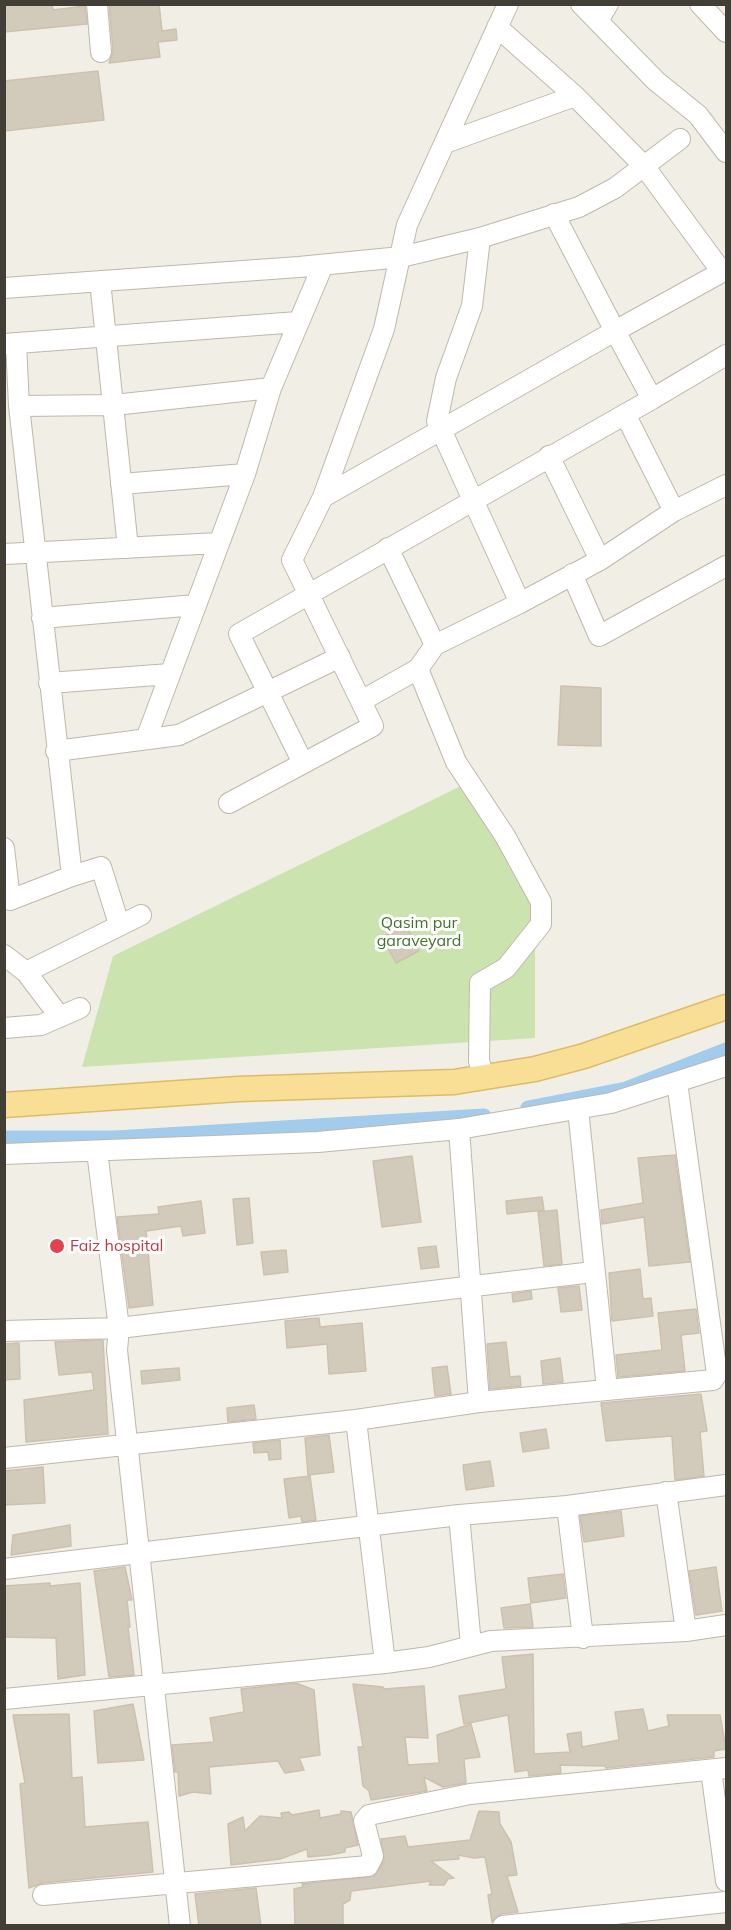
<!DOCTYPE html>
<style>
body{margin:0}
#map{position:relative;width:731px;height:1930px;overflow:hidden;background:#f1eee5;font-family:Mulish,sans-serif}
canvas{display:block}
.frame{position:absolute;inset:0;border:6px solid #433e35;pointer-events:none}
</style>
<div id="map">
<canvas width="731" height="1930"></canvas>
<div class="frame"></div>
</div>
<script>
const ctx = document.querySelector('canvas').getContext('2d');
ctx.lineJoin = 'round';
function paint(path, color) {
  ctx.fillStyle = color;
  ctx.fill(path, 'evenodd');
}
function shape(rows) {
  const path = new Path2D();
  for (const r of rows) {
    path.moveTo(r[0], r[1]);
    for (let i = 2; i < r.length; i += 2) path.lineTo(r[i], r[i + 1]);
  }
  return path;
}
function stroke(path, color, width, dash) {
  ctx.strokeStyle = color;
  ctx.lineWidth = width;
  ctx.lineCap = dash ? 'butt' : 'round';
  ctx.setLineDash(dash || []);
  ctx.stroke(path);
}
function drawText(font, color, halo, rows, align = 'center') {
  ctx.font = font + ' Mulish,sans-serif';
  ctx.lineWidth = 6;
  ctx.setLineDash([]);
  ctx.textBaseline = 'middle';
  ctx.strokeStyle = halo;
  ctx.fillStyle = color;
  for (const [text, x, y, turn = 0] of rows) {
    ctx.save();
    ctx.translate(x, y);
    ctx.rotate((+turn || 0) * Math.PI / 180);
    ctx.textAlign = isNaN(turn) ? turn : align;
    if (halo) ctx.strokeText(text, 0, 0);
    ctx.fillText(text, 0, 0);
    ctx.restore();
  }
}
paint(shape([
 [463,785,535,888,535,1038,82,1067,113,956]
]), '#cbe4af');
stroke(shape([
 [528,1108,626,1089,726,1050],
 [4,1138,115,1138,484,1116]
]), '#a3ccec', 15);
const building = shape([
 [4,4,52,4,53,10,85,6,87,24,4,32,4,4],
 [109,4,159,4,162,31,176,29,177,40,158,42,160,57,109,63,113,51,109,4],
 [98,71,104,120,4,131,4,81,98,71],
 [561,686,601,688,601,746,558,745,561,686],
 [406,925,419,951,396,963,382,937,406,925],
 [675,1155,690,1262,649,1266,644,1217,602,1224,601,1210,643,1203,638,1158,675,1155],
 [412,1156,421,1222,382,1227,373,1161,412,1156],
 [542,1197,544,1210,507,1214,506,1201,542,1197],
 [249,1198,253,1243,237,1245,233,1199,249,1198],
 [201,1201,205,1233,183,1236,181,1226,146,1231,153,1305,129,1308,117,1217,159,1214,158,1207,201,1201],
 [557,1210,562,1264,544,1266,538,1212,557,1210],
 [436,1246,439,1267,421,1269,418,1248,436,1246],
 [286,1250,288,1272,264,1275,261,1252,286,1250],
 [640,1269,643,1299,651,1298,653,1316,612,1321,609,1273,640,1269],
 [579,1286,582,1310,561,1312,558,1288,579,1286],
 [531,1291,532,1299,513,1302,512,1294,531,1291],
 [696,1309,699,1333,681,1335,685,1371,618,1377,616,1355,662,1350,658,1313,696,1309],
 [319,1318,320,1327,362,1323,366,1371,329,1374,327,1344,287,1348,285,1321,319,1318],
 [103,1340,108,1434,26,1442,24,1400,94,1390,92,1372,59,1375,55,1342,103,1340],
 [506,1342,510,1377,520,1376,521,1386,490,1389,487,1344,506,1342],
 [19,1343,20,1379,4,1380,4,1344,19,1343],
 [560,1358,563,1382,543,1384,541,1361,560,1358],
 [447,1366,451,1394,435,1396,432,1368,447,1366],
 [179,1368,180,1380,142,1384,141,1371,179,1368],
 [701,1394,707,1431,700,1432,704,1476,675,1480,672,1436,606,1441,601,1403,701,1394],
 [254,1405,256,1419,228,1422,227,1408,254,1405],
 [546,1429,549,1448,523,1452,520,1433,546,1429],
 [329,1435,334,1472,308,1475,305,1438,329,1435],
 [280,1440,281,1459,269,1460,268,1452,254,1453,253,1443,280,1440],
 [490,1461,494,1486,466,1490,463,1465,490,1461],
 [43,1467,45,1503,4,1505,4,1471,43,1467],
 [310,1476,316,1520,302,1522,301,1516,289,1518,284,1479,310,1476],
 [621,1511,624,1536,584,1542,580,1516,621,1511],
 [70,1525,71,1546,11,1555,13,1535,70,1525],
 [125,1567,132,1600,127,1600,130,1627,128,1627,134,1675,109,1677,94,1571,125,1567],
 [716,1567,722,1611,696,1615,689,1571,716,1567],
 [563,1574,566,1598,531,1603,528,1578,563,1574],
 [50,1583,50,1586,80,1583,85,1675,58,1679,56,1638,4,1637,4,1586,50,1583],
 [530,1604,533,1627,504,1628,501,1608,530,1604],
 [533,1654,534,1754,570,1752,567,1734,581,1732,582,1747,619,1740,615,1712,643,1709,648,1731,669,1726,667,1715,720,1715,726,1749,714,1751,714,1757,606,1768,605,1766,560,1765,561,1773,529,1776,528,1770,515,1772,508,1715,464,1724,459,1696,506,1689,502,1657,533,1654],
 [296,1683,314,1690,320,1755,299,1758,304,1770,285,1773,278,1761,209,1767,211,1794,193,1792,179,1796,178,1772,175,1772,172,1745,214,1742,210,1718,244,1712,241,1689,296,1683],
 [353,1684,383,1687,384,1689,424,1686,428,1738,405,1737,408,1765,439,1763,437,1735,471,1724,480,1757,464,1759,466,1783,443,1787,424,1777,427,1791,371,1800,369,1791,363,1786,358,1747,363,1747,353,1684],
 [133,1704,144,1760,98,1763,94,1711,133,1704],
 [69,1714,72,1778,82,1777,85,1827,148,1822,153,1872,42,1883,29,1888,20,1784,25,1783,13,1715,69,1714],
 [319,1810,320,1818,341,1814,341,1811,351,1812,358,1845,345,1848,345,1852,330,1855,308,1857,307,1849,280,1859,231,1865,228,1824,243,1817,245,1831,260,1816,282,1818,281,1813,289,1812,292,1815,319,1810],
 [479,1811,499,1812,500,1824,511,1842,517,1875,507,1876,518,1912,501,1914,492,1922,488,1895,492,1894,485,1857,474,1858,458,1855,459,1859,431,1861,454,1878,448,1879,444,1885,429,1885,431,1881,351,1891,350,1900,343,1904,343,1926,295,1926,294,1889,303,1887,302,1884,374,1876,384,1861,381,1839,405,1836,408,1847,470,1840,479,1811],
 [256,1888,261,1926,199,1926,195,1894,256,1888]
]);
paint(building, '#d2cabb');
stroke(building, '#cdc1ae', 1.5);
const minor = shape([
 [97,4,101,52],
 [581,4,656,81,698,115,726,152],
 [700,4,726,32],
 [598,21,608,4],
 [497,27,575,96,644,166,722,272,615,331,554,214],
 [445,143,575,96],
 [480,238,472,306,446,378,437,421,520,603,600,560,674,511,726,485],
 [100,281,128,548],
 [4,288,299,267,401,257,480,238,579,207,615,188,680,139],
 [4,344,298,322],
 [652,399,726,355],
 [19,406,114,405,271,388],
 [625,414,674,511],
 [549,456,600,560],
 [121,484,245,474],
 [388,548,435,645],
 [4,554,219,543],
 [572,574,599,636,726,566],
 [42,618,196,605],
 [418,669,456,762,505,836,541,902,541,924,506,968,480,983,479,1061,484,1077],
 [49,683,170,674],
 [361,701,418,669,435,645,520,603],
 [146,739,245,474,271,388,323,265],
 [56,751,179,735,340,657],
 [303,763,239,634,652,399,615,331,323,497],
 [229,803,373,726,292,560,323,497,384,329,407,225,508,4],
 [4,848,10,900,72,876,19,406,16,343],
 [72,876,101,867,119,924],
 [4,955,26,972,60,1017],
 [26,972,141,915],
 [4,1028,41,1025,80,1008],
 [578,1109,607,1389],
 [459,1129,479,1402],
 [4,1154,318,1142,459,1129,611,1103,726,1066],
 [4,1331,119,1328,97,1151],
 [356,1420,385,1663],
 [4,1458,356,1420,479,1402,713,1380,717,1374,677,1082],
 [666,1492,686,1631],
 [567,1506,583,1638],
 [459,1515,471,1645],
 [4,1569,459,1515,567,1506,726,1485],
 [4,1699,385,1663,429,1657,491,1641,686,1631,726,1625],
 [711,1770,726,1881],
 [43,1895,368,1866,373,1856,364,1821,369,1815,470,1794,726,1768],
 [180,1926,117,1350,119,1328,593,1272],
 [503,1926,726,1902]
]);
const major = shape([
 [4,1105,238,1089,454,1082,535,1069,584,1056,726,1007]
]);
stroke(minor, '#bfb8ab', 22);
stroke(major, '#ddbc67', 27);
stroke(minor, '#fff', 20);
stroke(major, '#f9df96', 24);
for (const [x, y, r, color] of [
 [57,1246,8,"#e0444e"]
]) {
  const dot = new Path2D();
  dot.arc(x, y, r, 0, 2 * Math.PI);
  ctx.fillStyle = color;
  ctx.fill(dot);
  stroke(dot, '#fff', 2);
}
drawText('16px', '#44722b', '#fff', [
 ["Qasim pur",419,923],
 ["garaveyard",419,941]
]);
drawText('16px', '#be3a42', '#fff', [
 ["Faiz hospital",70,1246]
], 'left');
</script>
